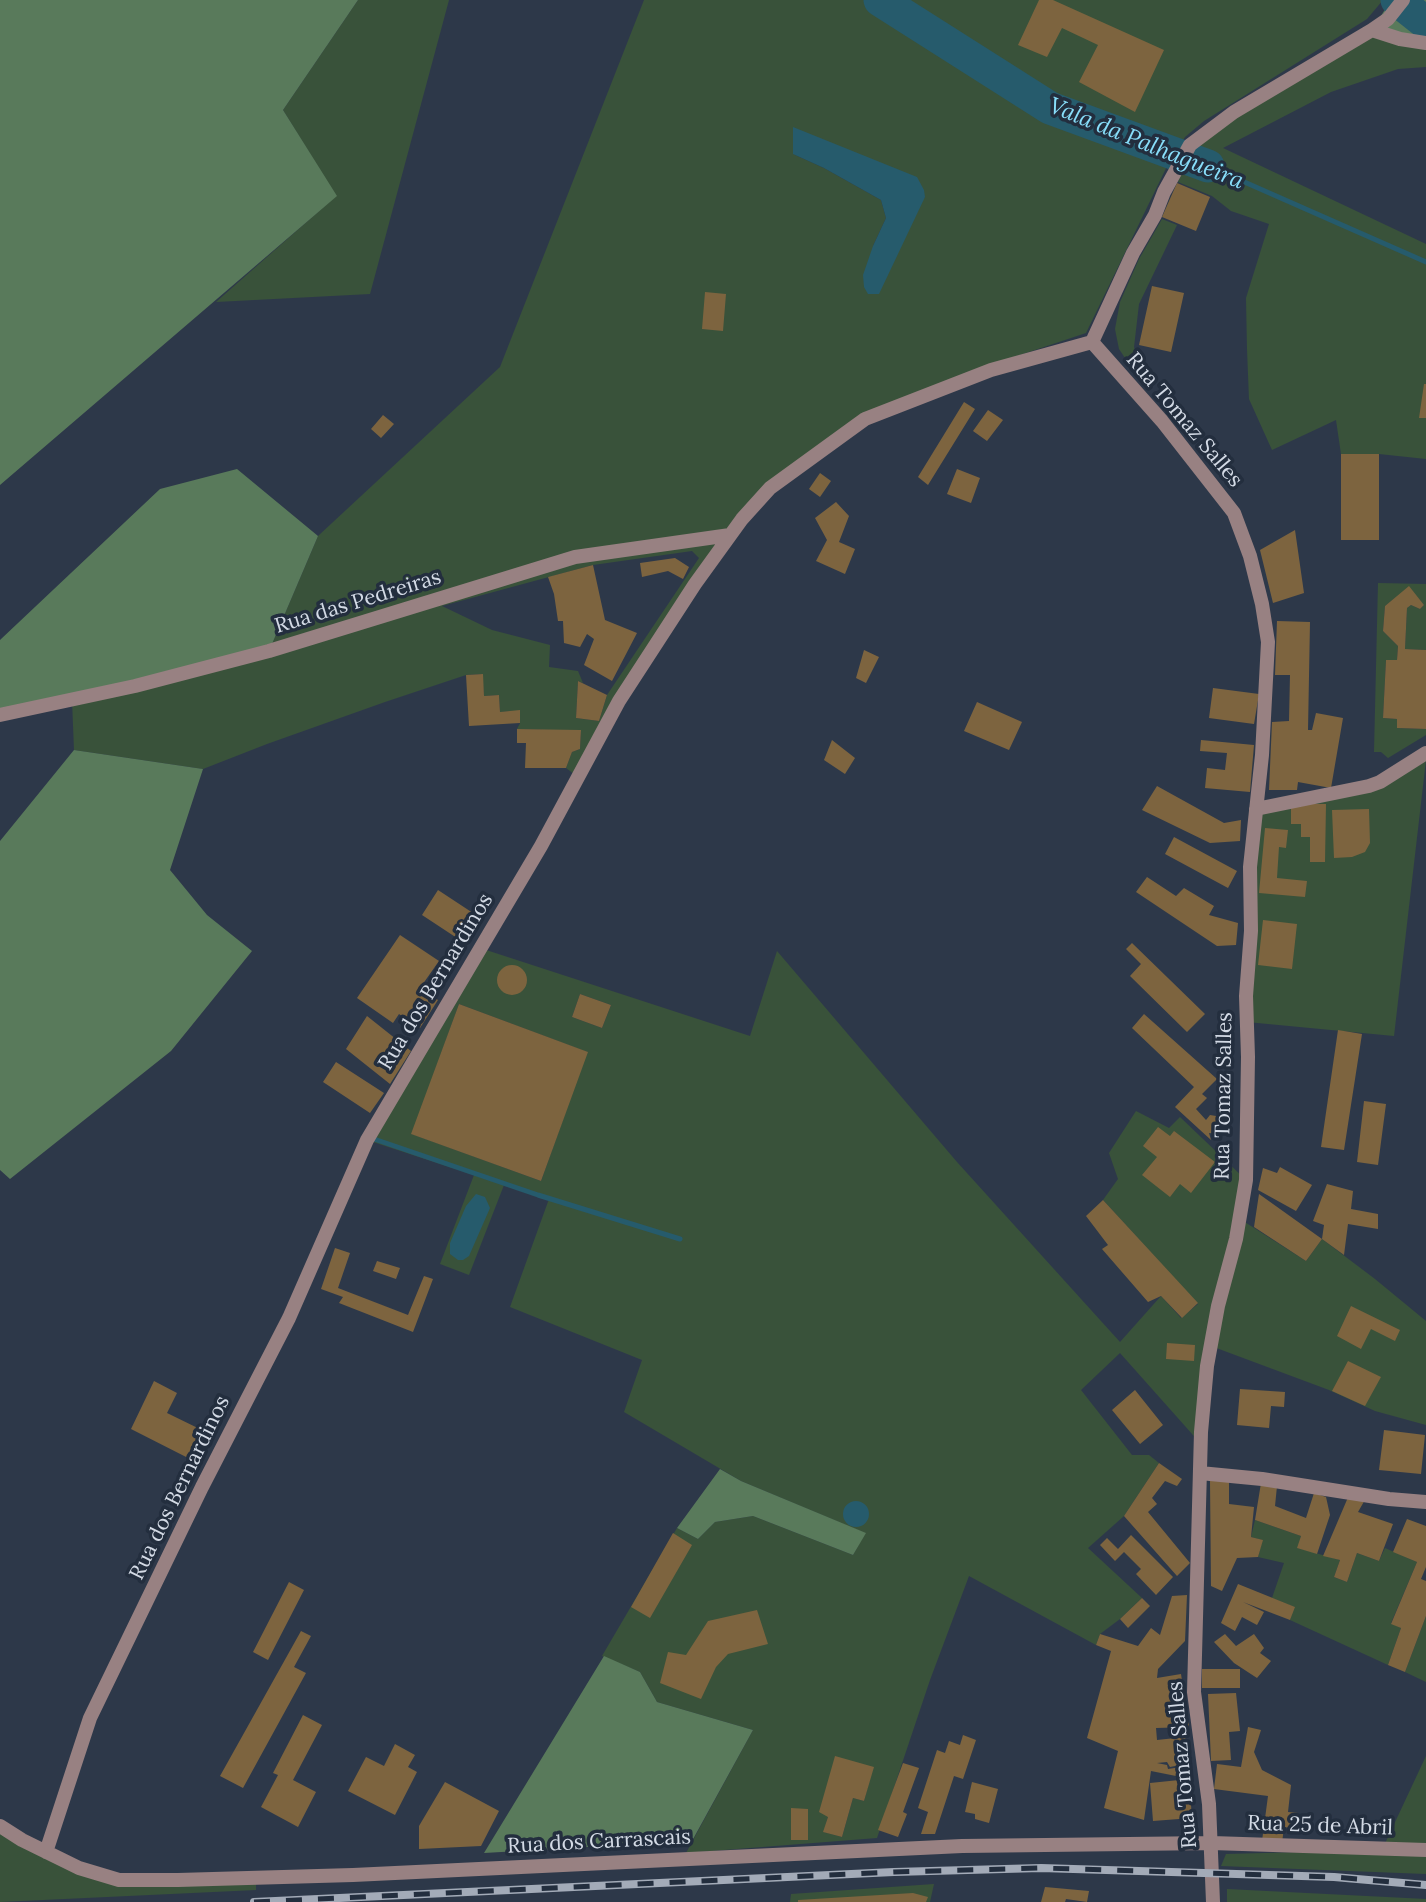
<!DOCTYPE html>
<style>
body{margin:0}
canvas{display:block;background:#2d3849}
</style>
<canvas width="1426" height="1902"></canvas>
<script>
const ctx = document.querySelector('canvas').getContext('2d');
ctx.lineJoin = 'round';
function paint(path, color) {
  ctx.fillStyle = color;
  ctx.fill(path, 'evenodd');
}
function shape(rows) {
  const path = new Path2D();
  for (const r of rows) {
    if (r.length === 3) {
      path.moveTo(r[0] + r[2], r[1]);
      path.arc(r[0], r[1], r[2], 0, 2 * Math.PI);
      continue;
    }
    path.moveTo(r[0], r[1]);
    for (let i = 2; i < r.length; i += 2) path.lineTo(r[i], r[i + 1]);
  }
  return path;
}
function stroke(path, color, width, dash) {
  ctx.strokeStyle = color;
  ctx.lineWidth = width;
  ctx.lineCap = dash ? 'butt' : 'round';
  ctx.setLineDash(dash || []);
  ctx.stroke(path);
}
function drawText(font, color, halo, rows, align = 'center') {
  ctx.font = font + ' Lora,serif';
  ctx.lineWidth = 7;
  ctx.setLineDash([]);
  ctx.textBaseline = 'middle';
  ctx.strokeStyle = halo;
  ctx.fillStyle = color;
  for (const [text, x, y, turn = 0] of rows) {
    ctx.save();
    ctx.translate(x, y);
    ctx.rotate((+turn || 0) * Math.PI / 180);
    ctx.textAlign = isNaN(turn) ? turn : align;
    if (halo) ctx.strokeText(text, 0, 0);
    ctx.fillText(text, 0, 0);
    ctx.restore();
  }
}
paint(shape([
 [358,0,449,0,370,294,216,302,336,196,283,110],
 [644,0,1383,0,1367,19,1204,121,1185,137,1171,158,1086,333,990,365,865,419,742,519,578,777,566,768,572,752,580,749,581,731,517,729,520,723,520,711,500,712,499,695,484,696,482,674,466,675,385,702,267,744,203,769,74,750,72,700,269,651,318,536,500,367],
 [793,154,925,197,873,246,886,218,881,200,824,168],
 [692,551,699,558,607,695,599,721,576,718,578,681,583,683,578,671,549,667,550,645,492,630,442,606,593,565],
 [1372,30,1426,43,1426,67,1398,69,1331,92,1223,148,1426,244,1426,459,1379,454,1341,454,1336,420,1272,450,1249,399,1247,349,1246,298,1269,224,1231,211,1212,196,1178,182,1190,145],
 [1162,219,1177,225,1139,304,1134,347,1147,380,1141,382,1119,349,1115,329,1120,302,1139,259],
 [1378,583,1426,584,1426,650,1405,649,1407,608,1411,605,1420,609,1424,605,1409,587,1385,606,1383,631,1398,646,1397,660,1386,660,1383,718,1397,719,1397,728,1425,729,1426,721,1426,735,1388,758,1381,752,1374,752],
 [1426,760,1394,1036,1247,1022,1256,809,1369,786],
 [480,948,750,1036,777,951,957,1162,1120,1342,1161,1296,1181,1318,1198,1304,1103,1200,1118,1179,1109,1153,1136,1111,1169,1128,1180,1117,1246,1180,1240,1219,1306,1261,1322,1239,1375,1279,1426,1321,1426,1425,1375,1411,1329,1390,1211,1346,1201,1444,1120,1353,1081,1390,1132,1455,1149,1455,1159,1463,1124,1516,1088,1548,1142,1598,1120,1619,1100,1634,1096,1645,969,1576,930,1680,877,1838,686,1853,753,1730,657,1702,640,1672,602,1656,677,1528,698,1539,715,1522,753,1516,853,1555,865,1533,741,1481,624,1412,642,1360,510,1307,549,1199,504,1185,469,1275,440,1264,474,1175,367,1140],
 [580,994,611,1005,602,1028,572,1017],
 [459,1004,587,1052,541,1181,412,1134],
 [873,1767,864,1801,853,1798,842,1837,824,1832,828,1817],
 [791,1809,808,1809,807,1840,791,1839],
 [1255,1520,1301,1536,1298,1548,1340,1560,1334,1577,1347,1582,1357,1553,1379,1561,1385,1548,1417,1562,1391,1623,1401,1628,1388,1665,1290,1620,1294,1607,1272,1598,1284,1563,1258,1557,1262,1540,1251,1537],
 [1426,1616,1426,1682,1405,1672],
 [1426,1756,1426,1874,1221,1866,1226,1854,1382,1850],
 [0,1832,119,1880,256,1878,256,1890,0,1902],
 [934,1884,930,1902,790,1902,791,1894],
 [1227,1889,1426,1899,1426,1902,1227,1902]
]), '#39523a');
paint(shape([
 [0,0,358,0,283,110,337,196,0,485],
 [1391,0,1426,0,1426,40,1372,30],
 [237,469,318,536,269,651,0,714,0,640,160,489],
 [74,750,203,769,170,870,207,915,252,951,171,1051,10,1179,0,1170,0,841],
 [720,1469,741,1481,866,1533,853,1555,753,1516,715,1522,698,1539,677,1528],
 [604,1656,640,1672,657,1702,753,1730,692,1841,484,1853]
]), '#597a5b');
paint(shape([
 [793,127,917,177,924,190,925,197,879,294,868,294,864,287,863,275,873,246,886,218,881,200,824,168,793,154],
 [476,1194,485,1197,490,1208,469,1256,463,1260,458,1260,450,1254,450,1243,466,1206],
 [856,1514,13]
]), '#265b6c');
stroke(shape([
 [1208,166,1426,262],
 [374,1139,538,1195,680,1239]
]), '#265b6c', 5);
stroke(shape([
 [880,0,1050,108,1208,166],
 [1397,0,1426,23]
]), '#265b6c', 33);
paint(shape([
 [1039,0,1053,0,1164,50,1135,112,1079,82,1098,45,1062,28,1047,57,1018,45],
 [1177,183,1210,197,1196,231,1162,217],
 [1152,286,1184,293,1171,352,1139,345],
 [705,292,726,294,723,331,702,329],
 [1424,384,1426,384,1426,418,1419,418],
 [964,402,975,409,928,485,918,477],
 [988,410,1003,420,987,441,973,431],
 [383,415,394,424,381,438,371,429],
 [1341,454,1379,454,1379,540,1341,540],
 [957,469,980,478,971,503,947,494],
 [820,473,831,481,820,497,809,489],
 [836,502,849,516,839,542,855,549,845,574,816,561,827,540,815,518],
 [1295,530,1304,593,1273,603,1260,550],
 [675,558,689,567,683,579,668,571,642,577,640,563],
 [593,565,605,620,637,633,612,681,584,665,594,639,587,634,580,647,564,643,563,621,558,621,554,594,548,577],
 [1409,586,1424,605,1420,609,1411,605,1407,608,1405,649,1426,650,1426,729,1397,728,1397,719,1383,718,1386,660,1397,660,1398,646,1383,631,1385,606],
 [1277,621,1310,622,1308,730,1312,730,1316,713,1343,718,1331,788,1298,782,1297,790,1269,790,1272,722,1289,721,1290,675,1275,675],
 [864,650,879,657,866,683,856,678],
 [483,674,484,696,499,695,500,712,520,710,520,723,469,726,466,675],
 [578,681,607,695,599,721,576,718],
 [1213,688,1259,694,1254,724,1209,718],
 [977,702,1022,722,1009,750,964,731],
 [517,729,581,730,580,749,572,752,566,768,525,768,526,743,517,743],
 [832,740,855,758,845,774,824,760],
 [1201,740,1254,745,1250,792,1205,788,1207,768,1225,770,1227,753,1200,751],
 [1157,786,1224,823,1241,820,1240,841,1210,843,1142,810],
 [1291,804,1326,804,1325,862,1310,862,1310,837,1301,837,1301,824,1291,824],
 [1369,809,1370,843,1365,852,1352,857,1334,858,1332,810],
 [1265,828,1288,830,1286,848,1279,847,1277,878,1307,881,1305,897,1259,893],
 [1174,837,1237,871,1228,888,1165,854],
 [1147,877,1176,896,1184,888,1214,906,1209,915,1238,923,1236,945,1217,946,1136,892],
 [438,890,479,917,463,942,422,915],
 [1263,920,1297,924,1292,969,1258,965],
 [400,935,439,961,420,988,438,1000,420,1028,399,1014,393,1023,357,998],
 [1132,943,1205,1014,1187,1032,1130,976,1141,964,1126,949],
 [512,980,15],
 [580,994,611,1005,602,1028,572,1017],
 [459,1004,588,1052,541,1181,411,1134],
 [1144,1014,1217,1079,1202,1094,1207,1098,1196,1109,1206,1120,1210,1115,1228,1118,1229,1135,1209,1133,1211,1140,1175,1107,1194,1087,1132,1028],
 [367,1016,411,1051,390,1084,346,1049],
 [1338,1030,1362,1034,1344,1150,1321,1147],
 [336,1062,384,1093,370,1113,323,1082],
 [1364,1101,1386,1104,1378,1165,1357,1162],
 [1158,1127,1170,1136,1174,1131,1215,1162,1191,1193,1180,1184,1170,1197,1142,1175,1157,1157,1143,1146],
 [1280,1167,1312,1185,1296,1211,1258,1190,1263,1168,1277,1173],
 [1327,1184,1353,1191,1351,1209,1378,1214,1378,1229,1348,1224,1344,1255,1322,1239,1324,1225,1313,1221],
 [1259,1194,1322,1239,1306,1261,1254,1227],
 [1103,1200,1198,1303,1182,1318,1161,1296,1148,1302,1102,1249,1108,1245,1086,1216],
 [335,1248,350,1253,338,1288,408,1315,424,1276,433,1279,413,1332,339,1303,343,1297,321,1289],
 [377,1261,400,1268,396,1279,373,1271],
 [1351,1306,1400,1330,1395,1341,1371,1329,1361,1349,1337,1336],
 [1167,1343,1195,1345,1194,1361,1166,1359],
 [1348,1361,1381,1377,1365,1406,1332,1391],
 [154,1381,177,1393,167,1413,208,1433,194,1461,131,1429],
 [1240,1389,1285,1392,1284,1407,1271,1406,1269,1428,1237,1425],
 [1135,1390,1163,1425,1140,1444,1112,1410],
 [1384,1430,1425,1435,1421,1474,1379,1470],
 [1159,1463,1182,1479,1177,1486,1165,1481,1152,1498,1157,1504,1148,1512,1190,1563,1177,1576,1124,1516],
 [1210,1481,1229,1481,1229,1504,1254,1507,1251,1537,1263,1540,1258,1557,1237,1558,1222,1591,1211,1586],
 [1261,1483,1277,1486,1275,1506,1306,1518,1314,1493,1326,1497,1330,1515,1317,1554,1297,1548,1301,1536,1255,1520],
 [1349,1495,1366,1498,1358,1512,1393,1524,1379,1561,1357,1553,1347,1582,1334,1577,1340,1560,1323,1556],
 [1407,1519,1426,1526,1426,1567,1421,1579,1426,1581,1426,1616,1405,1672,1388,1665,1401,1628,1391,1624,1417,1562,1393,1552],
 [673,1533,692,1545,650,1618,631,1607],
 [1131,1535,1173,1577,1156,1595,1136,1574,1141,1569,1124,1552,1115,1561,1100,1545,1107,1538,1118,1549],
 [289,1582,304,1590,268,1660,253,1652],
 [1238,1584,1295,1607,1290,1620,1243,1602,1264,1612,1257,1625,1242,1617,1235,1631,1221,1623],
 [1187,1595,1185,1641,1158,1669,1157,1678,1181,1674,1189,1727,1156,1728,1157,1740,1185,1737,1190,1763,1170,1767,1167,1762,1157,1763,1167,1765,1168,1769,1181,1767,1181,1777,1151,1771,1144,1820,1104,1808,1118,1751,1087,1738,1111,1651,1096,1645,1100,1634,1138,1646,1151,1628,1160,1635,1172,1596],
 [1142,1598,1150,1606,1128,1628,1120,1619],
 [757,1610,768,1644,728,1654,716,1667,701,1699,660,1683,668,1652,686,1655,708,1621],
 [301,1631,311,1636,294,1667,306,1673,243,1788,220,1776],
 [1225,1634,1236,1646,1254,1634,1264,1648,1260,1653,1271,1661,1257,1678,1234,1663,1214,1642],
 [1202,1669,1240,1669,1240,1688,1202,1688],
 [1236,1693,1240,1731,1229,1732,1231,1760,1211,1761,1208,1694],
 [303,1715,322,1725,293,1780,316,1792,298,1827,261,1807,278,1775,273,1773],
 [1248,1727,1261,1730,1254,1752,1262,1770,1291,1785,1288,1812,1298,1813,1296,1829,1284,1827,1282,1843,1262,1841,1268,1796,1214,1789,1217,1764,1241,1767],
 [963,1735,976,1740,963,1779,954,1776,935,1834,921,1834,928,1812,918,1808,937,1750,945,1753,949,1741,960,1745],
 [395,1744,415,1755,408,1767,417,1772,395,1815,348,1791,366,1757,384,1766],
 [835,1756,874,1767,864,1801,853,1798,842,1837,823,1832,828,1817,819,1812],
 [903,1763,919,1768,903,1812,907,1814,898,1837,878,1830],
 [1189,1779,1192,1818,1153,1821,1150,1783],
 [445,1782,499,1811,481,1846,419,1849,419,1826],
 [972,1782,998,1789,989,1823,975,1819,975,1814,965,1812],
 [791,1808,808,1809,808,1840,791,1840],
 [1045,1887,1089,1891,1087,1902,1066,1899,1065,1902,1041,1902],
 [913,1893,928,1897,926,1902,798,1902,798,1900]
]), '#7d643f');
stroke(shape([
 [1372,30,1388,19,1403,0],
 [1092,342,1162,421,1234,513,1250,556,1262,604,1268,642,1262,755,1250,867,1251,931,1246,996,1248,1057,1246,1180,1236,1239,1218,1306,1207,1366,1201,1432,1194,1692,1209,1804,1213,1902],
 [1092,342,1133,253,1155,215,1164,192,1190,145,1234,112,1372,30,1400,39,1426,43],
 [0,715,135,686,269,651,575,557,730,535],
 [1256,809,1369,786,1380,782,1426,753],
 [1200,1473,1262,1479,1389,1499,1426,1502],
 [0,1826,22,1840,79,1868,119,1880,178,1880,353,1875,962,1846,1212,1843,1426,1850],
 [46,1852,90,1718,202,1487,289,1318,367,1140,541,846,619,701,695,584,742,519,770,488,865,419,991,370,1092,342]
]), '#988182', 14);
const rail = shape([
 [254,1902,894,1872,1041,1868,1334,1877,1426,1885]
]);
stroke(rail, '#a3abb8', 8);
stroke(rail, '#232e3e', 5, [16]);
drawText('21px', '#d3dae5', '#232e3e', [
 ["Rua Tomaz Salles",1184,420,50],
 ["Rua das Pedreiras",358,602,-17],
 ["Rua dos Bernardinos",436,982,-59],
 ["Rua Tomaz Salles",1224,1096,-89],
 ["Rua dos Bernardinos",180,1488,-64],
 ["Rua Tomaz Salles",1183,1765,-95],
 ["Rua 25 de Abril",1320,1826,2],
 ["Rua dos Carrascais",599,1842,-3]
]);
drawText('italic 23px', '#88defa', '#232e3e', [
 ["Vala da Palhagueira",1146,144,22]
]);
</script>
